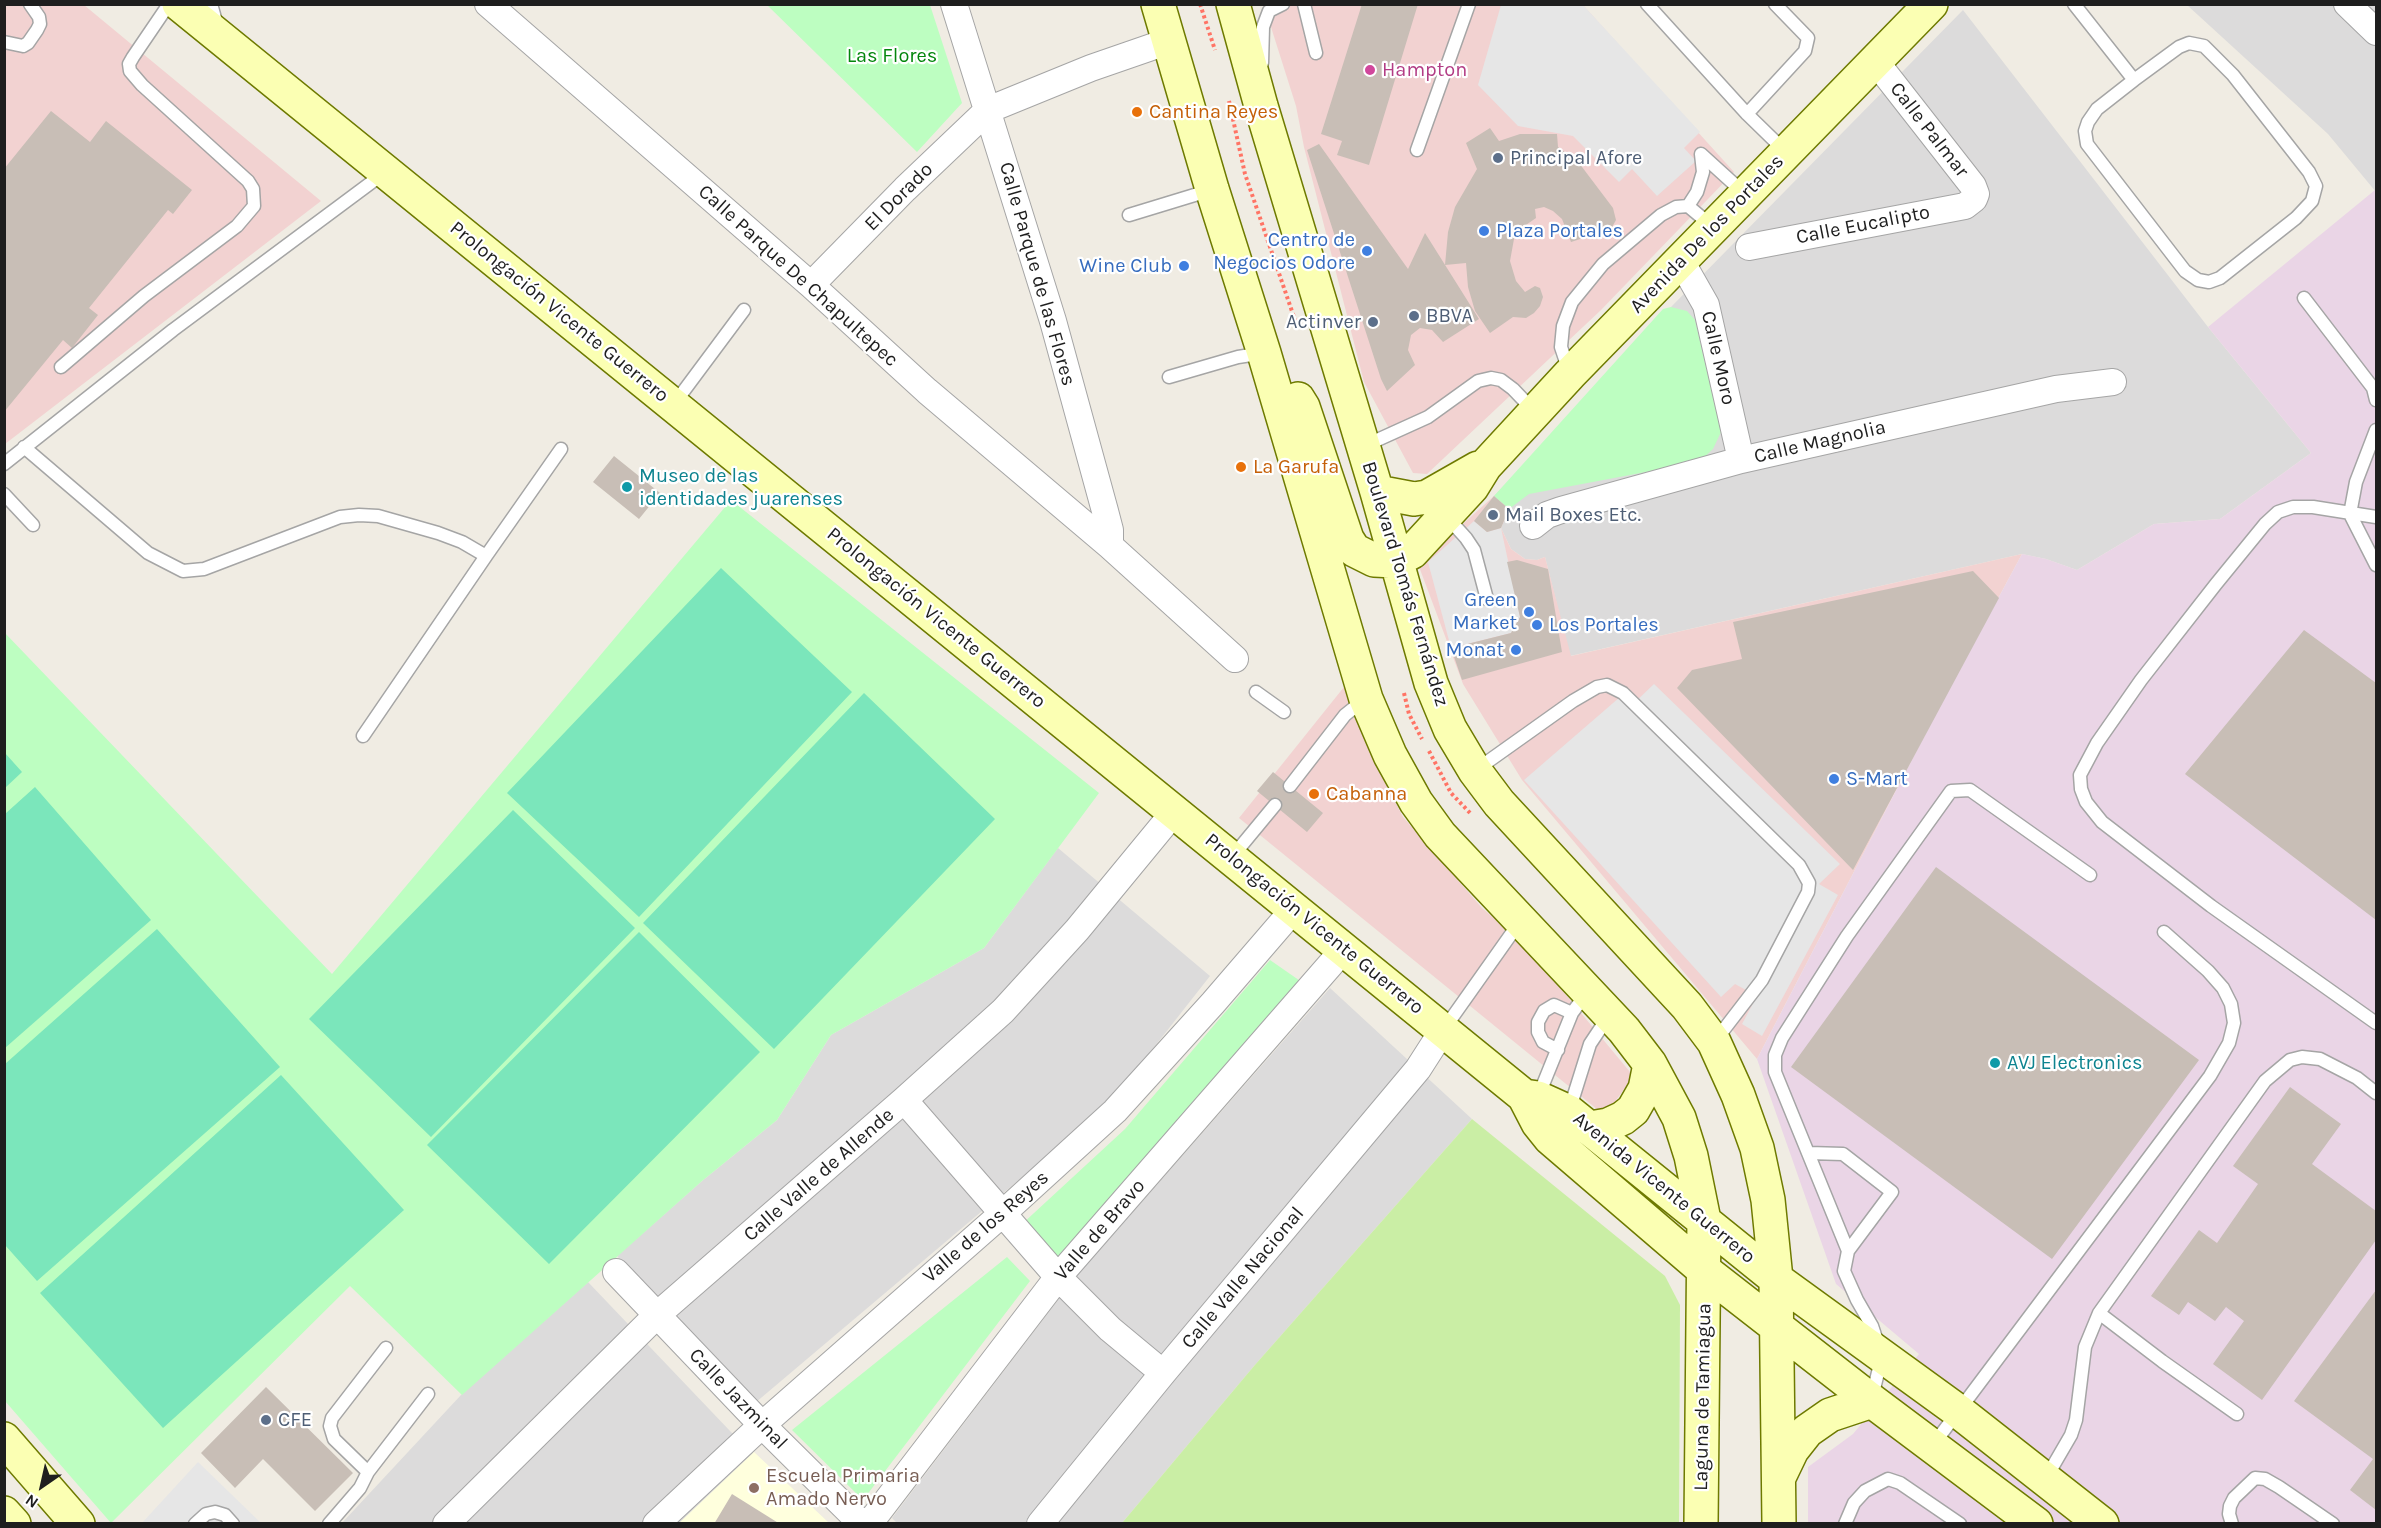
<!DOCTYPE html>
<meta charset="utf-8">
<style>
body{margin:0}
#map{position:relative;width:2381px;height:1528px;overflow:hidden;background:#f0ece3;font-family:Karla,sans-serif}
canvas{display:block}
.frame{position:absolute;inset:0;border:6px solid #1e1e1e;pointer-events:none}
.north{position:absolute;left:12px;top:1456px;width:60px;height:60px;-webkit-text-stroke:4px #fff;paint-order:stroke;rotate:214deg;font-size:16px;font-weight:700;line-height:24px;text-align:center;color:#1e1e1e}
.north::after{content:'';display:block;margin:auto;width:21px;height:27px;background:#1e1e1e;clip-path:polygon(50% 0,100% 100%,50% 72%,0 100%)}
</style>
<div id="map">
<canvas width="2381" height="1528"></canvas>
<div class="frame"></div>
<div class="north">N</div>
</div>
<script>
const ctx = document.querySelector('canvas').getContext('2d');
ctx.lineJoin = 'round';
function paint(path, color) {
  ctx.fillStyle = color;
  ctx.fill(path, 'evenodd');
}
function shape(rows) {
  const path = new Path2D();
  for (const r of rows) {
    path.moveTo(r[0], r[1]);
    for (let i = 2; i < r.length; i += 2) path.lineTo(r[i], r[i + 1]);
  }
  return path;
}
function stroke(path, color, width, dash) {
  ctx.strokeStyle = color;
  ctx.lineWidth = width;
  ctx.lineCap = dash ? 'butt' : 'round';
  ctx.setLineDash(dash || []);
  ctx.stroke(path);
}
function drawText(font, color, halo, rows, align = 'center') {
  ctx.font = font + ' Karla,sans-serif';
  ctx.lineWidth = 4.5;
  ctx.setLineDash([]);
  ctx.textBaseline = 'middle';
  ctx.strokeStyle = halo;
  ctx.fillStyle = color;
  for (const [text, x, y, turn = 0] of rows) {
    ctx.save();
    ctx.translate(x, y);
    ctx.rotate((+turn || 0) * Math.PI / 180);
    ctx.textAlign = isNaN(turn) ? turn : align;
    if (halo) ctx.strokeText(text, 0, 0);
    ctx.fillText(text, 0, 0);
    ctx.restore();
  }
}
paint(shape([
 [2187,5,2376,5,2376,192,2328,134],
 [1963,10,2208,327,2311,453,2220,519,2154,524,2077,570,2046,559,2022,554,1570,656,1545,557,1537,560,1525,559,1511,549,1501,528,1509,509,1494,496,1671,307],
 [1058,848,1210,976,1111,1102,755,1403,617,1256,702,1181,777,1120,831,1035,984,948],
 [1330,988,1472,1119,1254,1366,1122,1523,898,1524,892,1518,1073,1280],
 [588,1282,731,1432,827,1523,341,1524,461,1395]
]), '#dcdbdb');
paint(shape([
 [5,5,84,5,321,201,5,444],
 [1264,5,1583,5,1734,172,1601,310,1427,474,1413,473,1364,382,1304,147,1296,106],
 [1494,496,1509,509,1501,528,1511,549,1525,559,1537,560,1545,557,1571,656,2022,554,1932,721,1757,1059,1522,780,1463,684,1418,564],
 [1344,687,1366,744,1403,817,1482,908,1522,942,1630,1072,1630,1081,1614,1103,1603,1110,1598,1110,1239,818]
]), '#f2d2d1');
paint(shape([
 [2375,190,2376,1523,1808,1523,1808,1467,1853,1434,1919,1354,1836,1284,1757,1059,1932,721,2022,554,2046,559,2077,570,2154,524,2220,519,2311,453,2208,327]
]), '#ead5e6');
paint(shape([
 [754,1452,829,1523,678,1524]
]), '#ffd');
paint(shape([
 [1472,1119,1665,1276,1680,1305,1679,1523,1122,1523,1254,1366]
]), '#caeea5');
paint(shape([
 [767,5,930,5,962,103,917,152],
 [1671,307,1687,311,1695,320,1721,432,1713,449,1699,462,1529,494,1509,509,1494,496,1663,309],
 [731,500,1099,793,984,948,831,1035,777,1120,702,1181,462,1395,350,1286,111,1523,5,1401,4,632,332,974],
 [1270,960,1306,985,1063,1265,1021,1225,1125,1129],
 [1007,1257,1030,1281,863,1500,792,1430]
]), '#bdfec1');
paint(shape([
 [721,568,852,692,639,917,507,793],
 [864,693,995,819,774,1049,643,923],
 [5,753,22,772,5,788,4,788],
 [35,787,151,920,5,1048,5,814],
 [513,810,635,928,431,1137,309,1019],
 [157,929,280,1067,37,1281,5,1245,5,1064],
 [639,932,760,1052,549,1264,427,1145],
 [281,1075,404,1210,163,1428,40,1293]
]), '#7be6bb');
paint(shape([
 [1501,5,1583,5,1700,132,1684,148,1696,161,1657,196,1632,169,1619,182,1573,136,1518,126,1478,85],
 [1474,521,1487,532,1501,528,1520,617,1511,633,1451,648,1428,562],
 [1654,684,1840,864,1819,884,1838,895,1762,1036,1742,1024,1757,996,1735,984,1721,997,1524,780,1620,697,1632,705],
 [198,1462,261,1523,141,1524]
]), '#e6e6e6');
paint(shape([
 [1362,4,1418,4,1369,165,1337,155,1342,141,1321,134],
 [51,111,90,142,106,121,192,190,173,214,168,210,89,308,98,315,72,348,63,340,4,412,4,169],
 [1490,128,1499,141,1520,134,1557,134,1558,147,1579,163,1613,208,1616,220,1611,229,1571,242,1562,219,1553,211,1544,207,1535,209,1536,218,1523,227,1514,239,1510,261,1516,281,1525,292,1535,286,1540,288,1543,297,1540,306,1534,313,1526,318,1513,317,1490,333,1475,311,1468,287,1466,263,1445,265,1448,232,1455,207,1477,169,1466,143],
 [1319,144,1408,269,1425,233,1479,319,1443,342,1432,330,1420,328,1411,335,1408,350,1415,365,1387,391,1381,379,1307,150],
 [614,456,660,493,639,519,593,482],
 [1494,496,1509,509,1501,528,1487,532,1474,521],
 [1517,560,1548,569,1562,652,1462,680,1451,648,1511,633,1520,617,1507,562],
 [1973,571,1999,598,1853,870,1677,688,1692,670,1742,659,1733,622],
 [2304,630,2376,683,2376,920,2185,774],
 [1273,772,1323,813,1307,832,1257,791],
 [1936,867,2199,1060,2052,1259,1791,1067],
 [2290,1087,2341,1124,2312,1164,2376,1211,2376,1240,2262,1400,2213,1364,2244,1321,2226,1307,2215,1321,2188,1302,2179,1315,2151,1296,2199,1230,2217,1243,2258,1184,2233,1166],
 [2376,1290,2376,1510,2350,1490,2373,1459,2294,1401],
 [266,1387,353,1473,315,1511,263,1459,235,1488,201,1453],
 [732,1494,780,1524,714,1524]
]), '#c8beb6');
const lane = shape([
 [211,4,217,25],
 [1304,4,1316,53],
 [1647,4,1747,114,1786,152],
 [2074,4,2134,80,2179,47,2189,43,2204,46,2233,75,2309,172,2316,186,2312,201,2296,218,2220,278,2209,282,2198,280,2185,271,2087,144,2085,131,2088,122,2097,109,2134,80],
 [4,42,23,46,28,43,37,30,40,24,39,17,30,4],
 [1262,63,1263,27,1269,11,1283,4],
 [1747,114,1805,51,1808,38,1775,4],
 [1417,150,1469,4],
 [1701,154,1745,194],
 [1688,206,1697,192,1703,172,1701,154],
 [1129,215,1211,190],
 [2304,298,2373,388,2376,400],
 [61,367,144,296,237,226,254,206,253,189,248,181,142,85,130,71,129,64,133,57,169,4],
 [1569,371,1561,347,1563,326,1572,302,1603,264,1661,215,1676,207,1688,206,1713,227],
 [1169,377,1238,357,1264,353],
 [674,404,744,310],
 [2376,430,2356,482,2350,514,2376,565],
 [1364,446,1428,417,1478,381,1491,378,1501,380,1513,389,1535,412],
 [24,447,148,553,183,571,204,569,340,517,359,515,378,516,438,533,462,542,486,556,363,736],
 [4,464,173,330,384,173],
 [4,494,33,525],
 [1446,516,1466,538,1474,550,1487,599],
 [2376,517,2313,507,2293,507,2278,512,2265,524,2216,584,2141,680,2097,743,2080,775,2081,789,2086,802,2102,822,2211,906,2376,1023],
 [486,556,561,449],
 [1256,692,1284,712],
 [1476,770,1573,701,1597,687,1607,685,1623,693,1799,865,1809,883,1808,892,1762,980,1715,1041],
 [1290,786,1345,715,1365,699],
 [1232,857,1275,805],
 [1444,1029,1519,923],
 [1558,1050,1543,1042,1538,1032,1538,1022,1544,1011,1554,1005,1572,1013],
 [1538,1097,1572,1013,1586,994],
 [1569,1111,1590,1044,1608,1017],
 [1809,1153,1843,1154,1892,1192,1848,1251],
 [2099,1313,2162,1361,2237,1414],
 [1872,1397,1882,1356,1872,1326,1857,1300,1844,1271,1848,1251,1775,1072,1775,1055,1782,1038,1847,936,1951,791,1970,790,2090,875],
 [1933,1445,2210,1076,2229,1043,2234,1023,2231,1004,2223,988,2208,971,2164,932],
 [368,1472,428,1394],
 [2046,1478,2071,1435,2076,1420,2085,1347,2099,1313,2265,1081,2290,1060,2302,1057,2320,1059,2357,1078,2376,1093],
 [195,1524,206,1514,215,1512,225,1515,233,1524],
 [329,1524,360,1488,368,1472,334,1439,330,1426,332,1418,386,1348],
 [1845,1524,1854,1503,1865,1491,1888,1479,1900,1483,1960,1524],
 [2232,1524,2229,1514,2230,1506,2234,1498,2255,1478,2265,1479,2279,1487,2333,1524]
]);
const street = shape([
 [488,4,811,285,927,391,1110,546,1235,659],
 [954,4,1053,321,1105,511,1110,530,1110,546],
 [2347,4,2376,32],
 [1749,247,1965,206,1974,199,1976,194,1973,186,1876,62],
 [1681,261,1706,305,1741,460],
 [811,285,905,189,988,110,1091,68,1169,41],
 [1533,526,1547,515,1561,510,1741,460,2056,389,2113,382],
 [904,1100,1058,1277,1110,1329,1163,1373],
 [616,1272,762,1425,862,1524],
 [446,1524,657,1315,904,1100,1003,1011,1077,930,1175,811],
 [656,1524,762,1425,1002,1214,1115,1111,1213,1003,1294,909],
 [869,1524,1058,1277,1344,949],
 [1040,1524,1163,1373,1418,1069,1443,1030]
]);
const secondary = shape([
 [179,4,1524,1096,1538,1123,1550,1138,1705,1271,1872,1401,2036,1524],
 [1158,4,1212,189,1264,353,1366,699,1390,755,1416,802,1440,835,1624,1030,1650,1064,1679,1118,1691,1156,1704,1220,1701,1524],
 [1233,4,1261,106,1377,492,1431,683,1450,729,1475,771,1499,803,1687,1006,1714,1042,1738,1095,1757,1148,1768,1200,1776,1279,1779,1524],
 [1298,399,1303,407,1347,539,1354,550,1374,560,1395,561,1412,552,1472,487,1485,466,1570,374,1931,4],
 [1377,492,1414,499,1427,497,1478,468],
 [1524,1096,1538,1098,1569,1112,1776,1279,1958,1411,2102,1524],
 [1590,1128,1608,1125,1623,1118,1633,1110,1645,1089,1650,1064],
 [4,1439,78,1524],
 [1780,1475,1792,1450,1807,1431,1830,1415,1872,1401],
 [4,1513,14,1524]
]);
stroke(lane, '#a5a5a5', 15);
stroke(street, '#a5a5a5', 28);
stroke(secondary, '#6e7a00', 36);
stroke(shape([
 [1200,4,1215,50],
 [1229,101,1245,174,1296,323],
 [1404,693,1409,714,1422,739],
 [1429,751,1451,793,1471,814]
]), '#ff7465', 4, [3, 3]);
stroke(lane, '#fff', 12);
stroke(street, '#fff', 26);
stroke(secondary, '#fbffb3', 33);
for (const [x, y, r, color] of [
 [1370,70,6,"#d1479c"],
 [1137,112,6,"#e8710a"],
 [1498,158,6,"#5c6f8a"],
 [1484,231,6,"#3f7fe0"],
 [1367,251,6,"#3f7fe0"],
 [1184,266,6,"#3f7fe0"],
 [1414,316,6,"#5c6f8a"],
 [1373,322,6,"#5c6f8a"],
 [1241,467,6,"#e8710a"],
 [627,487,6,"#0f9aa8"],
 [1493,515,6,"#5c6f8a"],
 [1529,612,6,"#3f7fe0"],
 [1537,625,6,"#3f7fe0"],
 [1516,650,6,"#3f7fe0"],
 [1834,779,6,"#3f7fe0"],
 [1314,794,6,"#e8710a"],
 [1995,1063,6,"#0f9aa8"],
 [266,1420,6,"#5c6f8a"],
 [754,1488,6,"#8d6e63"]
]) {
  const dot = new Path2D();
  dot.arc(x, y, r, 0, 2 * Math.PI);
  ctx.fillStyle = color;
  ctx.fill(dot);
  stroke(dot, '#fff', 2);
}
drawText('20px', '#03860c', '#fff', [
 ["Las Flores",892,56]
]);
drawText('20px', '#b23c85', '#fff', [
 ["Hampton",1382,70]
], 'left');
drawText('20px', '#c56008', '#fff', [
 ["Cantina Reyes",1149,112],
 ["La Garufa",1253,467],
 ["Cabanna",1326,794]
], 'left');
drawText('20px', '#1e1e1e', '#fff', [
 ["Calle Palmar",1929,130,52],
 ["El Dorado",899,197,-45],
 ["Calle Eucalipto",1863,225,-11],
 ["Avenida De los Portales",1707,234,-46],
 ["Calle Parque de las Flores",1037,274,74],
 ["Calle Parque De Chapultepec",798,276,42],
 ["Prolongación Vicente Guerrero",559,312,39],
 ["Calle Moro",1718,358,77],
 ["Calle Magnolia",1820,442,-13],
 ["Boulevard Tomás Fernández",1405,584,73],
 ["Prolongación Vicente Guerrero",936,618,39],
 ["Prolongación Vicente Guerrero",1314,924,39],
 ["Calle Valle de Allende",819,1175,-41],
 ["Avenida Vicente Guerrero",1664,1188,39],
 ["Valle de los Reyes",986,1227,-41],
 ["Valle de Bravo",1100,1230,-49],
 ["Calle Valle Nacional",1243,1278,-50],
 ["Laguna de Tamiagua",1703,1397,-89],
 ["Calle Jazminal",738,1399,46]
]);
drawText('20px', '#4e5e75', '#fff', [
 ["Principal Afore",1510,158],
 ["BBVA",1426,316],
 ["Actinver",1361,322,"right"],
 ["Mail Boxes Etc.",1505,515],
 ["CFE",278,1420]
], 'left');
drawText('20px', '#366cbe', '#fff', [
 ["Plaza Portales",1496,231,"left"],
 ["Centro de",1355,240],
 ["Negocios Odore",1355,263],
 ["Wine Club",1172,266],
 ["Green",1517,600],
 ["Market",1517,623],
 ["Los Portales",1549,625,"left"],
 ["Monat",1504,650],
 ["S-Mart",1846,779,"left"]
], 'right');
drawText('20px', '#0d838f', '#fff', [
 ["Museo de las",639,476],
 ["identidades juarenses",639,499],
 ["AVJ Electronics",2007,1063]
], 'left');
drawText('20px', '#785e54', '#fff', [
 ["Escuela Primaria",766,1476],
 ["Amado Nervo",766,1499]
], 'left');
</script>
